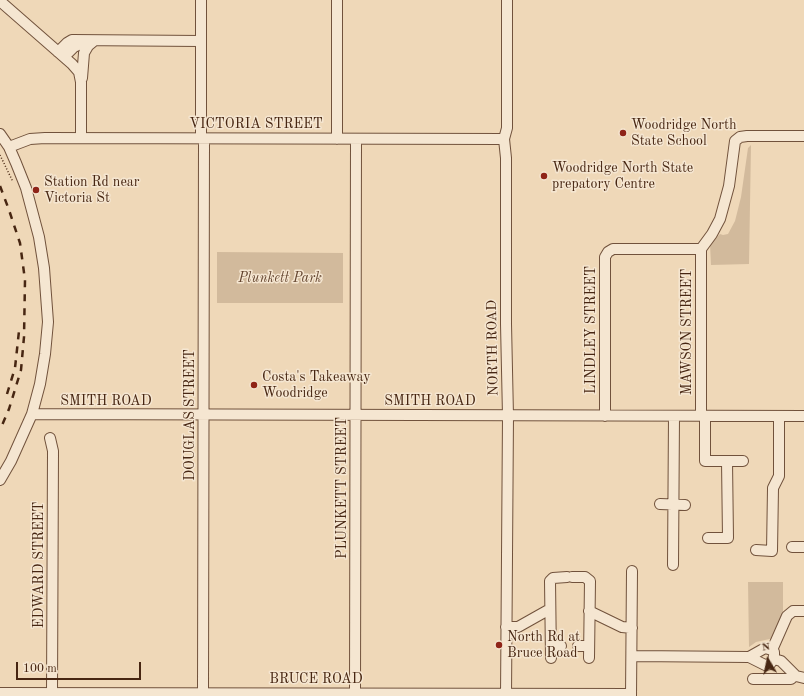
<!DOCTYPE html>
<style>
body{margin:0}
#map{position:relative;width:804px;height:696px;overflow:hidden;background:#efd8b8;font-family:"Old Standard TT",serif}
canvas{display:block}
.north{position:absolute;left:748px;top:640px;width:40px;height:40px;-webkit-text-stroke:3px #f5e6d1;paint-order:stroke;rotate:351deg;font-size:11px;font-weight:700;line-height:16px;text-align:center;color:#472612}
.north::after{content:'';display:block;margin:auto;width:14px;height:18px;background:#472612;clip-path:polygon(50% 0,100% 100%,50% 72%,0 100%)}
.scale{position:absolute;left:16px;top:662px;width:125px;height:18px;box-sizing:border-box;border:2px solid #472612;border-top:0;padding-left:5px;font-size:12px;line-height:14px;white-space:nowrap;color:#472612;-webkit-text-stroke:3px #f5e6d1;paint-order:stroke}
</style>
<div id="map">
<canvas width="804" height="696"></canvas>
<div class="north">N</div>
<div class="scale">100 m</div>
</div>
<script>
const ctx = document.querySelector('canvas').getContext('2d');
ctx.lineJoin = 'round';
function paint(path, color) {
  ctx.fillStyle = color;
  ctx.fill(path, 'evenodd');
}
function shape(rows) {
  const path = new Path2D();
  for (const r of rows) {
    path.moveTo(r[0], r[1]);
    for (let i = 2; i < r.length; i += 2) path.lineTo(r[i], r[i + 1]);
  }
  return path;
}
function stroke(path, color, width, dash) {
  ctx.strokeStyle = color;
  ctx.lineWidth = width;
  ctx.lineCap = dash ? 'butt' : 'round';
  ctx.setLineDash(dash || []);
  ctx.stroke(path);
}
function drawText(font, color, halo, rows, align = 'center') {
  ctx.font = font + ' "Old Standard TT",serif';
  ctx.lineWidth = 3;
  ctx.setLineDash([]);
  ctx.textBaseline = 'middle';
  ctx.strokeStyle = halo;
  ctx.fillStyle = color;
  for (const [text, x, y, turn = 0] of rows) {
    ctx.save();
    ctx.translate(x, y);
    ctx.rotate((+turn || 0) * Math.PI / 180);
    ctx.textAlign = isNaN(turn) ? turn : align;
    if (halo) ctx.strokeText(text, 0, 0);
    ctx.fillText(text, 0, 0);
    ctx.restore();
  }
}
paint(shape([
 [751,145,749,264,711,265,710,244,720,234,723,235,728,234,735,221,741,197,748,148],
 [217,252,343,253,343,303,217,303],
 [748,582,783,582,783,612,774,638,756,642,749,647]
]), '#d2ba9c');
const minor = shape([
 [0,1,72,64,79,72,81,82,81,137],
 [58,52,67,43,72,40,201,41],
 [64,57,74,47,85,42],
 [82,78,84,53,88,46,94,41],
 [0,134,9,147,16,163,26,188,39,237,44,268,48,322,45,354,40,384,32,414,11,461,0,480],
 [201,138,201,0],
 [337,139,337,0],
 [9,147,30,139,45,138,504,139],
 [701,249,712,234,720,219,729,186,735,141,740,137,747,136,804,136],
 [32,414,804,416],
 [605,416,605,257,608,252,613,249,701,249],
 [701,416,701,249],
 [705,416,705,461,743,461],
 [50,438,53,451,52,693],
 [660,504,685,505],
 [708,538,728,538,727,461],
 [792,547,804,547],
 [756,550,772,551,773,488,779,476,779,416],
 [673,565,674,416],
 [572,577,585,577,590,581,589,658],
 [589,611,622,627,632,628],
 [506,627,518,627,550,609],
 [551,646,561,646],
 [578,646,589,646],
 [772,650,787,616,793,611,804,611],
 [632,656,749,657,765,665,770,664,773,660,774,656,774,652,772,650,765,648,749,657],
 [551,658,550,581,553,578,567,577],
 [774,659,781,661,796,676,804,678],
 [753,679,791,679,795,675],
 [355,692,356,139],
 [0,693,631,694],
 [203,693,204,139],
 [506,696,508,416,506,324,506,158,504,139,507,128,507,0],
 [631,696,632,571]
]);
stroke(minor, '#71523c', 12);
stroke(shape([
 [0,155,13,182]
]), '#472612', 1.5, [1, 2]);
stroke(minor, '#f5e6d1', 10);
stroke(shape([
 [0,186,9,210,20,243,25,280,24,337,21,370,9,409,0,430],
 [7,394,15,368,19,331]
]), '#472612', 2.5, [7, 7]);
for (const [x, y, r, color] of [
 [623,133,4,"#8f2418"],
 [544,176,4,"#8f2418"],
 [36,190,4,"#8f2418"],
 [254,385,4,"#8f2418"],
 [499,645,4,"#8f2418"]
]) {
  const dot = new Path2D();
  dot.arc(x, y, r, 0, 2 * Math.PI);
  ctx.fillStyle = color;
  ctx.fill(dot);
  stroke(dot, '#f5e6d1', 1.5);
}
drawText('14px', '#472612', '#f5e6d1', [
 ["VICTORIA STREET",256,124],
 ["LINDLEY STREET",591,330,-90],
 ["MAWSON STREET",687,332,-90],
 ["NORTH ROAD",493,348,-91],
 ["SMITH ROAD",106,401],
 ["SMITH ROAD",430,401],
 ["DOUGLAS STREET",190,415,-90],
 ["PLUNKETT STREET",342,488,-90],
 ["EDWARD STREET",39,565,-90],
 ["BRUCE ROAD",316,679]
]);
drawText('14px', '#472612', '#f5e6d1', [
 ["Woodridge North",631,125],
 ["State School",631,141],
 ["Woodridge North State",552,168],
 ["prepatory Centre",552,184],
 ["Station Rd near",44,182],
 ["Victoria St",44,198],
 ["Costa's Takeaway",262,377],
 ["Woodridge",262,393],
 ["North Rd at",507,637],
 ["Bruce Road",507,653]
], 'left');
drawText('italic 14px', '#63442e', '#f5e6d1', [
 ["Plunkett Park",280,278]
]);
</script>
